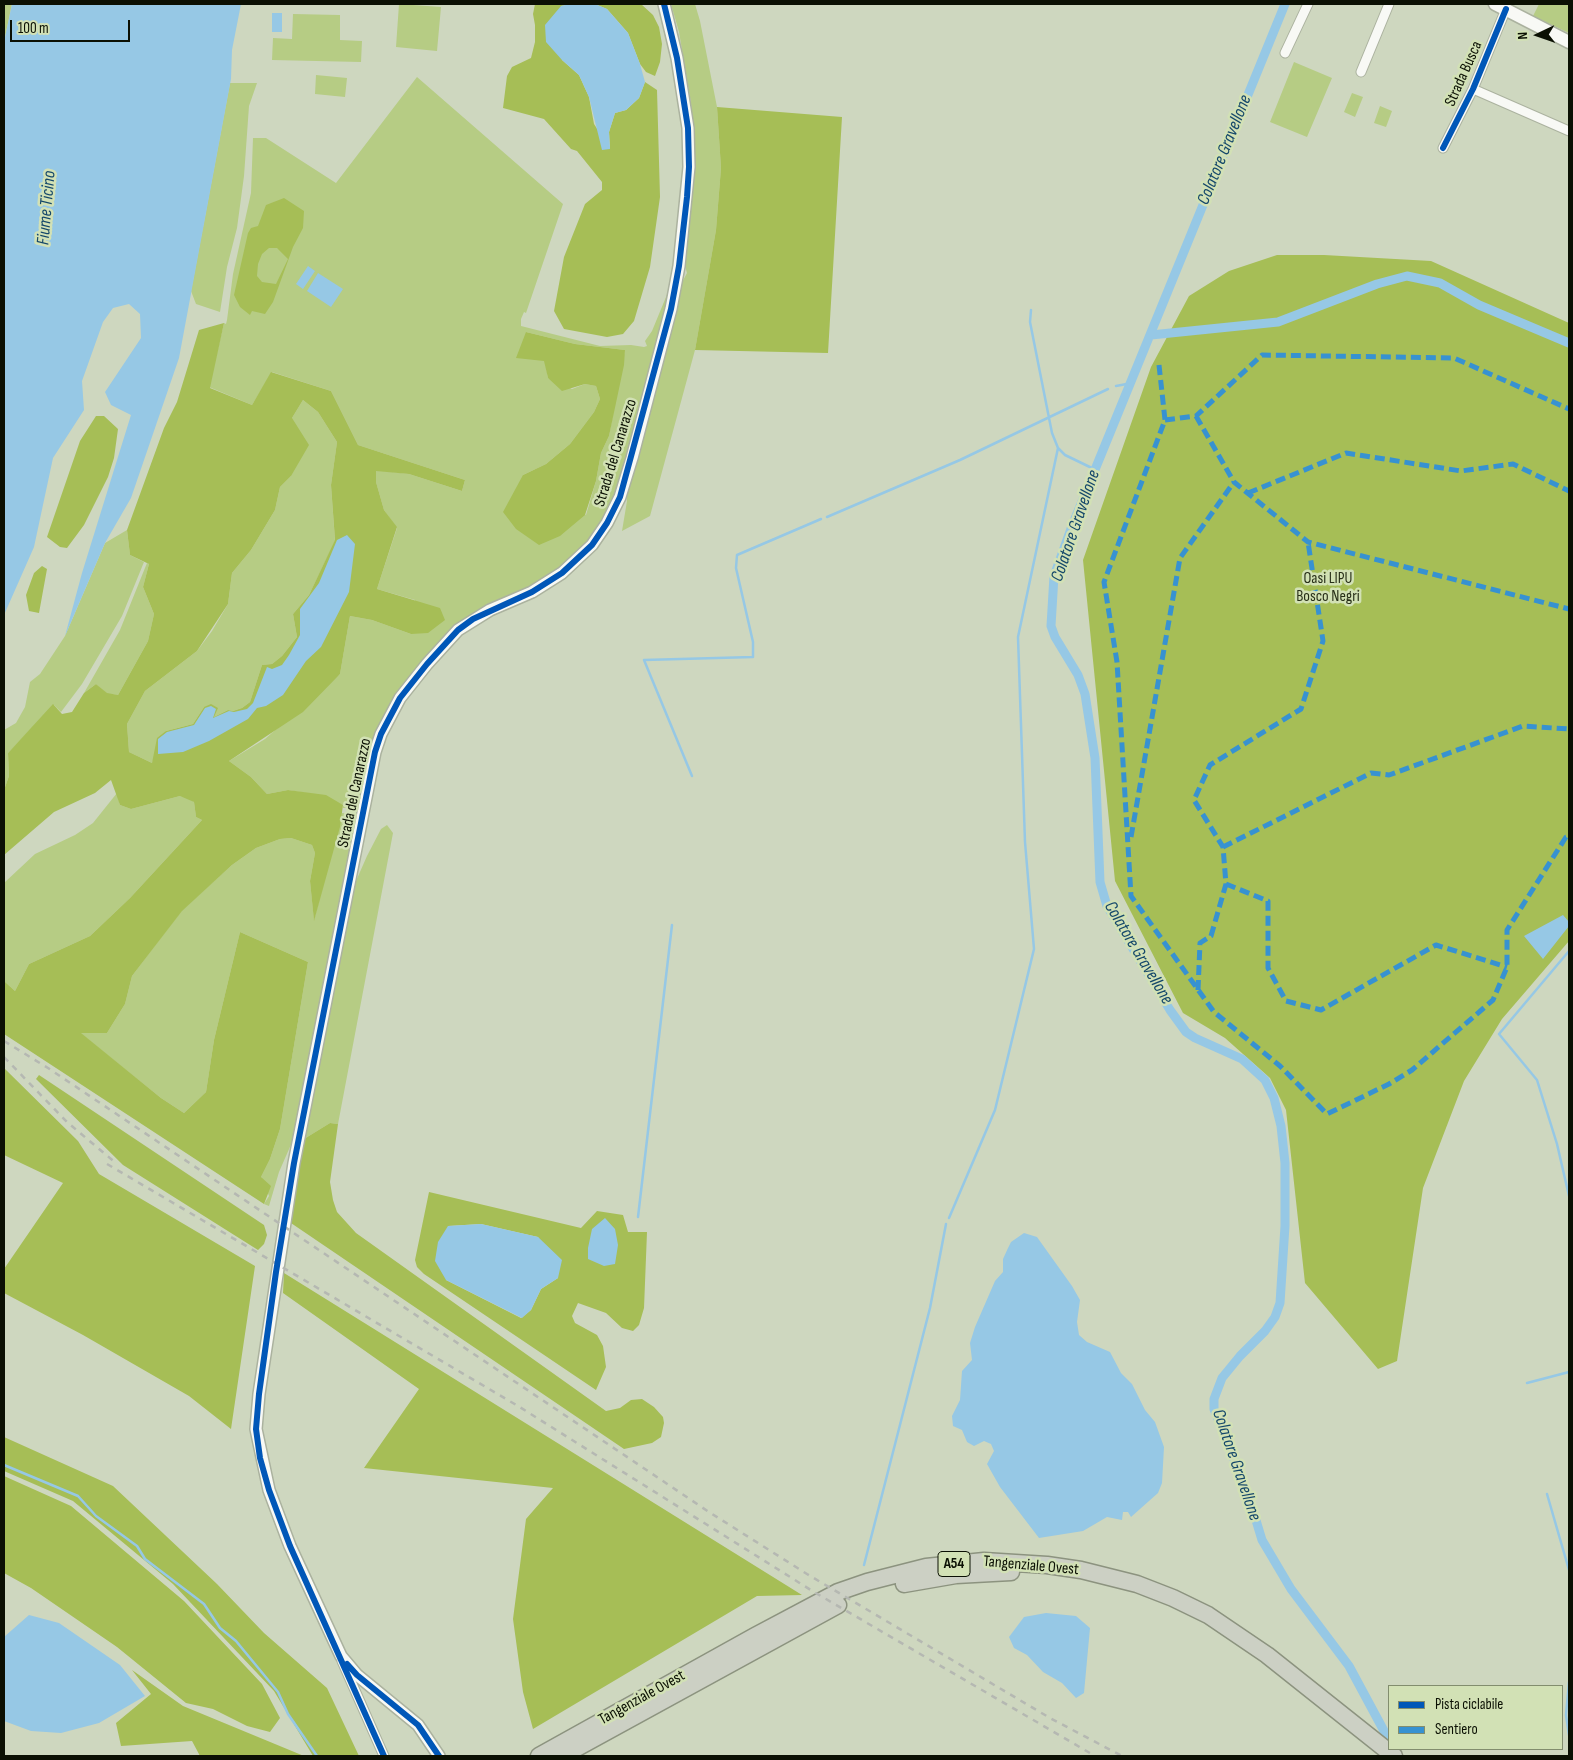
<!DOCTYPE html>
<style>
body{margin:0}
#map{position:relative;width:1573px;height:1760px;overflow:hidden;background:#ced7bf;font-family:"Sofia Sans Condensed",sans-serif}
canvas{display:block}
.frame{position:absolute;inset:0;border:5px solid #0b1003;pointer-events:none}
.legend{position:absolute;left:1388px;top:1685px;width:175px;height:65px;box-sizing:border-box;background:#d2e1b5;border:1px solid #828d6e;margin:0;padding:6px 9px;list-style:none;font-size:15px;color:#0b1003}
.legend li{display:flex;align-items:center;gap:10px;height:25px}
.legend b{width:25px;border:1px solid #828d6e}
.north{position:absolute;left:1513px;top:10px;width:50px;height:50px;-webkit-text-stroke:4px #d2e1b5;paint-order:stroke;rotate:267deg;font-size:14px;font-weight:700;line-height:20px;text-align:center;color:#0b1003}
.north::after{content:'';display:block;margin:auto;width:18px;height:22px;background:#0b1003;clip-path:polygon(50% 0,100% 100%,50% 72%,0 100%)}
.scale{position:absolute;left:10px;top:20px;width:120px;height:22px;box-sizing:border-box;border:2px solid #0b1003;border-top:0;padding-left:6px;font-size:15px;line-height:18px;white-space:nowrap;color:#0b1003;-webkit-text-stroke:4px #d2e1b5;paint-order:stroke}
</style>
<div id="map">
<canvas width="1573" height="1760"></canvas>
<div class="frame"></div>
<ul class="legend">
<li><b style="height:6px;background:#0057b8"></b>Pista ciclabile</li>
<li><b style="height:6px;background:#3792d1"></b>Sentiero</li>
</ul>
<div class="north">N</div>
<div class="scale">100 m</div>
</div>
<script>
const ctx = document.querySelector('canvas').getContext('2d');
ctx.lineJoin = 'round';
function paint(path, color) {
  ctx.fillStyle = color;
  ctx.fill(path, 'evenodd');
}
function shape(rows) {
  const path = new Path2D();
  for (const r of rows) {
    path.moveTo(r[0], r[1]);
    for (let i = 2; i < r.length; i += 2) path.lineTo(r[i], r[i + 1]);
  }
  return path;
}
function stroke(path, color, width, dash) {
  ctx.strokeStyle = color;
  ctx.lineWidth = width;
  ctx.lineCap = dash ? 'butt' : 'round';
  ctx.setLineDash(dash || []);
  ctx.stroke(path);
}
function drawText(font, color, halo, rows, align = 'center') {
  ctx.font = font + ' "Sofia Sans Condensed",sans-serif';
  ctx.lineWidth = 5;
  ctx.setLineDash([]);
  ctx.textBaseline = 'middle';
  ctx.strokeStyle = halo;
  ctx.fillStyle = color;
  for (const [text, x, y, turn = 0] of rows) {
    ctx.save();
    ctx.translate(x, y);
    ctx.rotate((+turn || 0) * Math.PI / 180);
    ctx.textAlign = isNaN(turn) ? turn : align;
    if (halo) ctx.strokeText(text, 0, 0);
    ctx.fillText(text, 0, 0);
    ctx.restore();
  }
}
paint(shape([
 [4,4,12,4,4,42],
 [399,4,441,7,437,51,396,47],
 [671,4,695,4,700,21,717,107,721,168,716,230,695,350,650,516,622,531,627,501,626,494,679,288,687,273,684,262,695,160,691,103,679,32],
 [1539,4,1569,4,1569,33,1533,16],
 [293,14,340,15,340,40,362,41,361,62,272,60,273,38,292,39],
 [1294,62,1332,78,1307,137,1270,122],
 [316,75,347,78,345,97,315,94],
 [417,77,563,204,526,313,524,312,521,319,521,326,600,346,631,345,644,347,647,346,645,341,652,331,673,280,647,387,624,465,611,505,596,530,580,551,561,568,530,587,477,613,400,692,380,725,359,802,349,808,343,808,343,805,312,794,288,790,267,794,251,777,229,761,265,739,340,674,350,616,372,620,411,634,415,600,377,589,397,528,384,510,376,482,376,470,409,474,462,491,465,480,358,445,331,391,272,372,252,405,209,387,224,323,226,324,227,320,233,274,251,193,253,138,266,138,336,183],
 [526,332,575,344,625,350,609,436,601,453,596,481,586,515,523,475,546,464,570,444,594,412,600,399,596,386,585,384,572,389,548,378,545,361],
 [230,83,257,83,249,106,244,176,237,228,227,267,220,312,196,304,191,291],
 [1352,93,1363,97,1355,117,1344,112],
 [1380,106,1392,111,1386,127,1374,123],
 [303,400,318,412,337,442,331,485,335,541,309,595,293,614,297,637,282,656,272,664,262,665,250,702,242,708,233,711,228,710,214,717,204,707,193,724,166,731,152,763,129,752,127,724,145,691,197,651,212,631,228,604,232,573,251,550,275,510,280,487,291,476,292,418],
 [127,530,130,555,144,562,122,616,82,684,61,712,54,705,8,753,9,776,4,790,4,730,16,723,25,707,30,682,40,674,65,636,105,543],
 [147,563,149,564,143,587,154,614,148,641,118,695,107,694,96,684,84,693,120,630],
 [117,793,120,805,131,809,180,796,187,797,194,802,196,817,202,820,130,898,90,936,29,964,15,991,4,981,4,883,35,854,75,835,93,823],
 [342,813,352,814,358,818,293,1140,279,1172,269,1206,264,1204,269,1196,261,1177,270,1159,280,1129,308,962,240,932,214,1040,206,1092,184,1113,161,1098,80,1033,107,1033,125,1004,132,976,182,910,232,865,256,848,280,839,291,838,312,845,315,853,310,881,314,920],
 [387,825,393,833,338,1124,330,1123,304,1139,352,890,367,856,381,829]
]), '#b6cc84');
paint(shape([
 [535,4,570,4,561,6,562,60,579,75,589,97,594,124,610,149,609,132,615,113,626,110,639,98,645,82,657,90,660,197,650,267,634,321,623,334,607,337,564,329,554,311,564,257,585,204,602,190,602,182,577,151,571,149,544,119,503,108,507,76,512,67,531,58,535,42,535,25,533,14],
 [595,4,641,4,653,15,659,27,662,44,660,62,655,76,646,72,640,64,628,33,607,9],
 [717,107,842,117,828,353,695,350,716,230,721,168],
 [284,198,304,211,303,228,293,247,273,302,265,314,252,311,250,315,240,307,234,295,248,233,251,228,258,226,266,205],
 [269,248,277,248,288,259,276,284,262,282,257,276,258,264,262,254],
 [1277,255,1324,255,1431,261,1569,323,1569,941,1502,1019,1464,1081,1423,1188,1397,1361,1378,1369,1305,1283,1286,1110,1270,1078,1225,1038,1183,1013,1115,881,1083,560,1151,367,1189,296,1229,271],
 [224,323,210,388,252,405,271,372,331,391,358,445,465,480,462,491,409,474,376,471,376,482,384,510,397,527,377,589,440,608,445,620,428,633,411,634,372,620,350,616,340,674,303,712,229,761,251,777,267,794,288,790,326,795,343,805,340,827,314,921,310,881,315,853,312,845,291,838,280,839,256,848,232,865,182,911,132,976,125,1004,107,1033,81,1033,161,1098,184,1113,206,1092,214,1040,240,932,308,962,280,1129,270,1159,261,1177,271,1186,264,1204,4,1034,4,981,15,991,29,964,90,936,130,898,202,820,196,817,194,802,180,796,131,809,120,805,111,780,95,793,54,812,4,855,4,790,9,776,8,753,53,704,62,714,72,712,84,693,96,684,107,693,118,695,148,641,154,614,143,587,149,564,130,555,127,530,164,428,177,402,199,330],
 [303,400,318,412,337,442,331,485,335,540,309,595,293,614,297,637,282,656,272,664,262,665,250,702,242,708,233,711,228,710,214,717,218,708,211,704,204,707,193,724,166,731,157,738,152,763,129,752,127,724,145,691,197,651,228,604,232,573,251,550,275,510,280,487,291,476,309,445,292,418],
 [526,332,575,344,625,350,624,365,609,436,601,453,596,481,585,515,560,536,539,545,516,529,503,512,523,475,546,464,570,444,594,412,600,399,596,386,585,384,562,391,548,378,544,361,516,358],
 [96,416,104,416,118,429,114,458,108,477,84,525,67,548,60,547,47,537,80,441],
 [42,566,47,569,39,613,29,611,26,595,34,573],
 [4,1068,78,1141,99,1174,255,1266,231,1429,189,1396,83,1335,4,1293,4,1269,63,1183,4,1155],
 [39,1075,264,1225,267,1235,264,1244,258,1250,123,1165,36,1079],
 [330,1123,338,1124,330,1182,333,1200,337,1212,356,1233,606,1411,620,1408,631,1400,642,1399,654,1407,663,1417,664,1423,661,1437,652,1443,624,1449,288,1221,304,1139],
 [429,1192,581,1228,597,1211,623,1215,628,1232,647,1232,644,1308,639,1325,633,1331,622,1328,606,1313,578,1303,572,1316,575,1323,597,1335,603,1346,606,1367,596,1390,424,1274,417,1267,415,1260],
 [481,1224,538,1237,558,1278,541,1289,531,1310,521,1318,446,1280,448,1226],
 [284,1273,802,1595,757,1596,533,1729,523,1692,513,1619,526,1519,553,1488,364,1468,419,1389,283,1293],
 [4,1437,113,1486,217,1584,264,1633,327,1688,359,1756,313,1756,274,1691,173,1584,73,1501,4,1471],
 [4,1476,71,1506,184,1601,262,1684,280,1718,270,1732,247,1726,213,1709,186,1703,117,1647,31,1588,4,1573],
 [132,1670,183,1706,304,1756,200,1756,192,1741,121,1746,116,1723,151,1694]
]), '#a6be56');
paint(shape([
 [12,4,241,4,232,50,231,79,179,358,131,498,105,543,65,636,82,573,131,415,111,405,105,392,141,338,140,314,129,304,113,308,103,322,82,381,84,410,53,458,34,547,4,615,4,42],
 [570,4,595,4,607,9,628,33,640,64,645,82,639,98,626,110,615,113,609,132,610,149,602,150,589,97,579,75,562,60,546,42,545,25,561,6],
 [272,13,282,13,282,32,272,32],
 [308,266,315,271,303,289,296,284],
 [318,273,343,289,331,307,307,291],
 [347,535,355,544,349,592,321,647,306,661,283,695,266,706,257,708,248,719,209,741,183,752,158,754,158,739,167,732,194,725,205,708,211,706,216,709,213,718,229,711,234,712,247,709,253,703,267,667,272,669,282,665,289,655,300,635,300,609,319,583,337,540],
 [1563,915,1569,922,1569,926,1543,959,1524,936],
 [605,1218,615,1229,618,1245,615,1264,604,1266,588,1259,588,1248,592,1229],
 [481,1224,538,1237,562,1260,558,1278,541,1289,531,1310,522,1318,446,1280,435,1261,438,1242,448,1226],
 [1024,1233,1037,1237,1072,1286,1080,1300,1077,1322,1079,1335,1087,1342,1110,1352,1121,1373,1132,1384,1145,1410,1155,1422,1164,1447,1162,1483,1158,1493,1131,1517,1128,1512,1123,1512,1122,1520,1107,1517,1083,1531,1039,1538,1000,1487,987,1464,994,1451,991,1444,984,1441,974,1446,967,1442,962,1430,953,1426,952,1416,960,1400,962,1371,972,1360,970,1343,975,1327,995,1281,1003,1272,1003,1259,1008,1248,1011,1242],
 [1046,1613,1076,1616,1090,1628,1084,1693,1076,1698,1062,1683,1043,1672,1027,1655,1014,1648,1009,1637,1024,1617],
 [29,1615,59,1623,120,1665,145,1696,99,1723,61,1733,31,1731,4,1721,4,1637]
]), '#96c8e5');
stroke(shape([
 [1031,310,1030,322,1052,433,1058,448,1065,455,1096,470],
 [1116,386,1132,383],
 [827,517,960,460,1108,389],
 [692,776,644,660,753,657,753,642,736,568,737,555,821,519],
 [1569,951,1499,1034,1537,1080,1557,1144,1569,1196],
 [638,1217,672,925],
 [949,1218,995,1110,1034,949,1025,842,1018,637,1058,448],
 [1527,1383,1569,1372],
 [4,1465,78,1496,96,1516,137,1546,145,1559,204,1604,220,1628,236,1641,278,1692,288,1714,317,1756],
 [1547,1494,1569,1570],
 [864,1565,930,1308,946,1224],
 [1569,1682,1566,1715,1569,1735]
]), '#96c8e5', 2.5);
stroke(shape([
 [1285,4,1072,526,1054,576,1051,626,1055,637,1078,675,1085,694,1095,758,1100,882,1107,906,1170,1010,1186,1032,1195,1038,1242,1059,1265,1080,1274,1098,1281,1126,1285,1163,1285,1226,1280,1303,1275,1317,1265,1331,1240,1356,1222,1378,1214,1399,1214,1409,1248,1494,1262,1540,1291,1589,1349,1666,1384,1731,1389,1747],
 [1151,335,1278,322,1377,284,1407,276,1440,283,1479,305,1569,343]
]), '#96c8e5', 9);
const minor = shape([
 [1285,53,1308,4],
 [1361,72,1389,4],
 [1473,89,1569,131],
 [1443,148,1473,89,1506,9],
 [342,1661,384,1756]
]);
const tertiary = shape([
 [439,1756,418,1725,357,1675,341,1656,290,1546,269,1490,256,1429,259,1394,294,1163,375,752,381,734,400,698,427,664,458,630,490,610,532,592,562,573,592,545,607,523,620,497,632,458,671,309,679,266,689,167,688,128,677,58,664,4]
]);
const secondary = shape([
 [1495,4,1569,42]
]);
const motorway = shape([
 [904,1584,956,1575,1011,1572],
 [539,1756,755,1636,838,1592,867,1582,926,1567,984,1561,1047,1565,1081,1570,1137,1584,1173,1598,1208,1615,1267,1655,1394,1756],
 [562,1756,838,1605]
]);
stroke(minor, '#abb29f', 11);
stroke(tertiary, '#abb29f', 14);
stroke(secondary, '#abb29f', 15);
stroke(motorway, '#8c937f', 19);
stroke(minor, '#f8f9f5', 9);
stroke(tertiary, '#f8f9f5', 11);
stroke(secondary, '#f8f9f5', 12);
stroke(motorway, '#ccd0c4', 16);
stroke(shape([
 [4,1041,48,1068,709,1512,807,1574,1050,1718,1122,1756],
 [4,1057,67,1122,117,1164],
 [107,1164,518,1406,814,1592,1095,1756]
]), '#b5b8b2', 2.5, [6, 6]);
stroke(shape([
 [1159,365,1165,420,1104,582,1117,662,1131,896,1214,1012,1280,1066,1327,1114,1389,1084,1412,1070,1493,1000,1507,967,1507,930,1566,837,1569,836],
 [1196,416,1234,482,1308,542,1569,609],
 [1165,420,1196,416,1262,355,1454,358,1569,409],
 [1248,493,1346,453,1461,471,1513,464,1569,491],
 [1131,837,1180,558,1234,482],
 [1223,847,1371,773,1389,775,1523,726,1569,729],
 [1226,884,1268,901,1268,968,1286,1001,1321,1010,1436,945,1507,967],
 [1198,990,1200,943,1211,936,1226,884,1223,847,1194,800,1210,765,1301,709,1323,641,1308,542]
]), '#3792d1', 5, [10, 5]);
stroke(shape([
 [1443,148,1473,89,1506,9],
 [347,1664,357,1675,418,1725,439,1756],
 [384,1756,290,1546,269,1490,260,1458,256,1429,259,1394,276,1272,294,1163,375,752,381,734,400,698,427,664,458,630,473,619,532,592,562,573,592,545,607,523,620,497,671,309,679,266,687,197,689,167,688,128,677,58,664,4]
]), '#0057b8', 6);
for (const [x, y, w] of [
 [954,1564,32]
]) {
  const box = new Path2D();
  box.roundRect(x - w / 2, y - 12.5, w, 25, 4);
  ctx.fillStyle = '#d2e1b5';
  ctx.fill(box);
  stroke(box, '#0b1003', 1);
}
drawText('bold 15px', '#0b1003', null, [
 ["A54",954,1564]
]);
drawText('16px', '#0b1003', '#d2e1b5', [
 ["Strada Busca",1464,74,-66],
 ["Strada del Canarazzo",616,453,-73],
 ["Strada del Canarazzo",355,793,-78],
 ["Tangenziale Ovest",1031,1566,5],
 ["Tangenziale Ovest",642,1698,-29]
]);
drawText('16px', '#282f18', '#d2e1b5', [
 ["Oasi LIPU",1328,579],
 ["Bosco Negri",1328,597]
]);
drawText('italic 18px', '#15486a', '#d2e1b5', [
 ["Colatore Gravellone",1225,150,-68],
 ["Fiume Ticino",47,208,-85],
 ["Colatore Gravellone",1076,526,-71],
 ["Colatore Gravellone",1138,953,59],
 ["Colatore Gravellone",1236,1465,71]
]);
</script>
